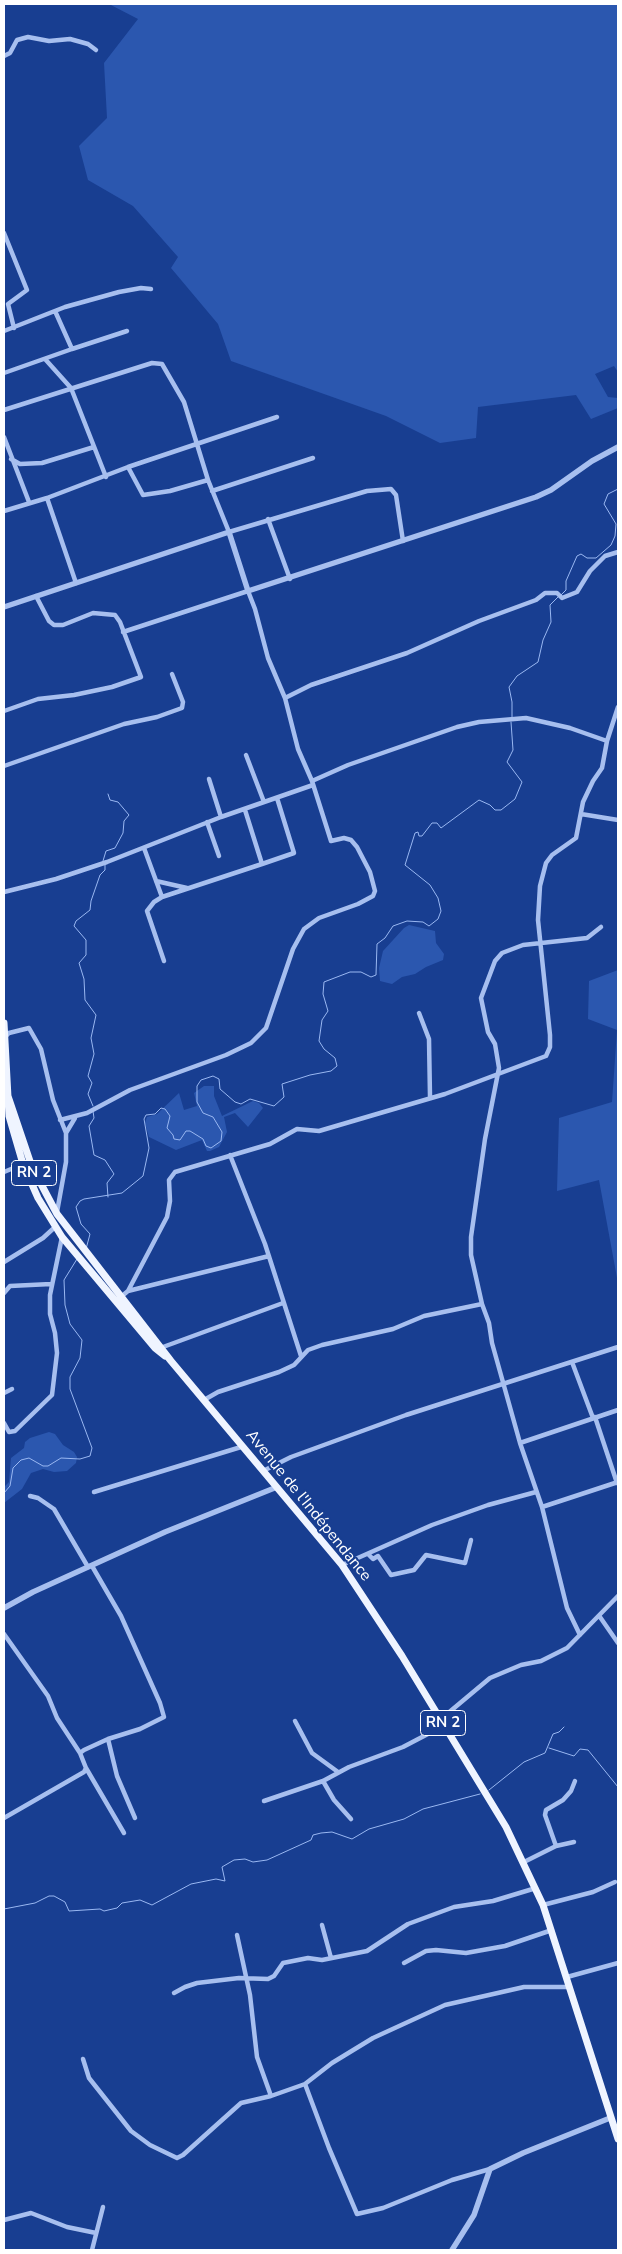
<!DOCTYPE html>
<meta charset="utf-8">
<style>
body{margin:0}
#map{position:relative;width:622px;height:2254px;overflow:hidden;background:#183e91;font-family:"Nunito Sans",sans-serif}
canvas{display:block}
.frame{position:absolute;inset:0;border:5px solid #fff;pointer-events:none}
</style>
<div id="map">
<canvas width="622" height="2254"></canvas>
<div class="frame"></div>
</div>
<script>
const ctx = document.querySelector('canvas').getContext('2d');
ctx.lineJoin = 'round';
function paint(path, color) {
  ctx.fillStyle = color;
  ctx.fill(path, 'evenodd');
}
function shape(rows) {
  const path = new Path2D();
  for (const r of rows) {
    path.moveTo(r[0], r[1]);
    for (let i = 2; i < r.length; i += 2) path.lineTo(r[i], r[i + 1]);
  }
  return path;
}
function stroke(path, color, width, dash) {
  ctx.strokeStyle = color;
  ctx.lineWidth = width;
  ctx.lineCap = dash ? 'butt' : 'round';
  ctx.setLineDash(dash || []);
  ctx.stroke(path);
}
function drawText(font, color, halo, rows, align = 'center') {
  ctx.font = font + ' "Nunito Sans",sans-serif';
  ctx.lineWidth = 4;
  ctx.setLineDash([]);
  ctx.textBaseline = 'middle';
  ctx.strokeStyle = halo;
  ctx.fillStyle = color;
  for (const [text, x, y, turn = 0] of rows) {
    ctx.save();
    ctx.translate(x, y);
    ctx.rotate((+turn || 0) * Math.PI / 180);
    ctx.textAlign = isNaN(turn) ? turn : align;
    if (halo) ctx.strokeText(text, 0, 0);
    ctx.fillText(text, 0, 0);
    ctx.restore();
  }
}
paint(shape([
 [109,4,618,4,618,372,614,366,595,374,608,397,618,398,618,408,591,419,576,395,478,407,476,438,440,443,386,416,231,361,218,324,171,268,178,257,133,206,88,180,79,146,107,118,104,63,138,19],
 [409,925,435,931,436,943,444,954,443,960,426,967,415,974,402,977,392,984,380,981,379,968,383,951,404,928],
 [618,970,618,1278,617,1278,599,1180,557,1191,559,1118,612,1102,617,1030,588,1019,589,981],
 [204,1086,214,1086,214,1096,222,1116,253,1101,259,1103,263,1108,248,1127,235,1113,224,1117,227,1132,219,1147,210,1151,207,1151,202,1140,176,1150,149,1137,145,1123,147,1117,157,1114,179,1093,184,1110,197,1106,194,1093],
 [49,1432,55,1434,63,1445,74,1452,77,1457,76,1463,67,1471,54,1472,43,1469,31,1473,22,1489,4,1503,4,1487,9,1482,11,1458,24,1448,25,1442,30,1438]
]), '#2b57af');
stroke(shape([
 [561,595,566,590,566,581,577,556,581,554,587,558,596,558,611,545,615,536,616,524,604,504,608,494,618,489],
 [512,718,512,702,509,687,517,676,538,662,543,640,551,622,550,605,558,597],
 [103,861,106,851,115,848,123,833,124,821,129,815,118,802,110,800,108,794],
 [93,1106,88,1094,92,1083,88,1076,94,1054,91,1038,96,1015,85,1000,84,979,79,963,86,955,86,940,74,926,76,921,90,910,91,901,100,875,105,870,105,865],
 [93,1111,94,1118,89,1126,94,1155,105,1160,114,1174,107,1183,108,1197],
 [86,1249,90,1234,81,1224,76,1207,80,1201,84,1199,122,1193,143,1176,149,1148,144,1119,146,1115,155,1114,161,1108,165,1109,170,1116,167,1128,173,1135,174,1139,180,1140,186,1131,190,1131,203,1139,206,1146,211,1148,221,1141,222,1132,213,1117,203,1113,197,1102,197,1086,201,1080,213,1076,219,1079,220,1089,235,1102,241,1104,250,1099,274,1106,284,1097,282,1084,310,1075,331,1071,337,1066,335,1058,324,1049,319,1041,322,1020,328,1011,323,994,324,982,350,972,361,972,371,977,376,975,377,944,385,938,393,926,407,921,423,922,429,926,438,919,441,911,438,898,430,885,405,865,415,833,418,832,419,836,422,836,432,823,437,823,441,828,479,800,490,805,495,810,501,810,515,799,522,782,507,762,513,750,511,722],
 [4,1493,10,1486,13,1468,21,1460,29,1458,43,1466,48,1466,61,1458,80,1459,90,1456,92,1448,70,1389,70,1377,80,1358,82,1340,70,1324,65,1305,64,1280,77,1259],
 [549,1748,574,1756,580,1749,588,1750,618,1787],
 [489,1790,524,1762,545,1753,553,1734,559,1732,564,1727],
 [4,1909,35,1903,49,1896,54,1896,65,1902,69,1911,100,1909,104,1911,117,1908,122,1903,140,1900,152,1905,191,1884,216,1879,225,1881,222,1867,234,1860,245,1859,253,1862,267,1860,311,1840,313,1835,321,1833,332,1832,352,1839,369,1829,404,1819,423,1809,480,1794]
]), '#9ab8f2', 1);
stroke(shape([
 [4,56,10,53,17,40,28,37,49,41,70,39,88,44,96,50],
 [4,233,27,290,8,304,14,328],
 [55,311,72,349,127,331],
 [4,331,65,307,119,292,141,288,151,289],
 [45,359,71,388,106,477],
 [4,373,72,349],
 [4,410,152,363,162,364,184,402,208,480,229,532,367,491,391,489,396,495,403,541],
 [4,437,29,502],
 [11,459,20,464,42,463,94,447],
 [128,467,143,495,170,491,208,480],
 [212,491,313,458],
 [47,498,76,583],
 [4,511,47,498,128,467,277,417],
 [268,519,290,579],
 [285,698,311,685,407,653,479,621,536,600,545,593,557,593,562,598,577,592,590,571,605,556,618,552],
 [4,711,38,699,74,695,112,687,141,677,120,622,115,615,93,613,63,625,54,625,49,621,36,596],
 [246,755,264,802],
 [4,766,124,724,157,717,182,708,183,702,172,674],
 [209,779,221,817],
 [312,781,348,765,457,727,479,722,526,718,570,728,607,741],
 [245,810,262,864,294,853,277,798],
 [581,814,618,820],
 [207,822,219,856],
 [144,848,162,897,154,902,147,911,164,961],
 [156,881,187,888],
 [4,892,56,879,107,862,221,817,313,785],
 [162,897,262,864],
 [419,1013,429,1039,430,1097],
 [5,1037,9,1033,29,1028,41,1049,53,1100,66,1133,66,1162,57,1212],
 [60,1120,87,1113,130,1090,226,1055,251,1043,266,1028,293,949,304,929,319,918,358,904,373,896,375,891,370,872,357,847,351,840,344,838,331,841,312,781,298,749,285,698,268,658,255,609,248,591,123,632],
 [66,1133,75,1118],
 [230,1155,265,1244,301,1356],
 [4,1172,23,1164],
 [4,1262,43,1238,55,1227],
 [128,1291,167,1217,170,1201,169,1180,175,1172,270,1144,297,1129,319,1131,445,1094,546,1056,550,1047,550,1035,538,920,540,886,546,863,552,855,576,838,583,802,593,781,602,768,607,741,618,707],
 [4,1293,10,1286,51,1284],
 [122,1296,128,1291,269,1256],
 [163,1347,283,1303],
 [572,1362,593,1418],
 [4,1393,12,1389],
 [204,1400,218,1392,279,1372,294,1365,308,1350,322,1345,393,1329,424,1316,482,1304],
 [595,1417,617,1483],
 [4,1423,9,1432,15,1431,52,1395,57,1353,55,1333,50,1314,50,1295,62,1237],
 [520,1443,618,1410],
 [263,1471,291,1457,406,1415,618,1347],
 [94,1492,241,1447],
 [30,1496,38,1498,54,1509,88,1567],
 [542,1507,618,1482],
 [368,1554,373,1559,378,1556,391,1575,414,1570,426,1555,465,1563,471,1540],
 [342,1565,432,1525,488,1505,536,1492],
 [600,1617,618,1643],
 [4,1634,48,1696,57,1718,80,1753],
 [580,1635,567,1608,542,1507,520,1443,492,1343,489,1323,482,1304,471,1255,471,1237,485,1139,499,1068,495,1044,488,1032,481,998,495,961,502,953,523,945,587,938,601,927],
 [441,1719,490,1678,521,1665,541,1661,567,1648,618,1596],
 [295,1721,312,1753,338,1772],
 [108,1739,117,1776,135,1818],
 [86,1768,124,1833],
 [323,1781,334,1800,351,1819],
 [264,1801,323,1781,349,1767,403,1747,445,1725],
 [4,1818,84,1772,86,1768,80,1753,84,1750,108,1739,140,1729,164,1717,160,1703,121,1616,92,1566],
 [556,1846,545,1815,546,1810,563,1800,571,1791,575,1781],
 [524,1862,556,1846,574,1842],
 [543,1905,593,1892,615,1882],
 [322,1925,331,1958],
 [237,1935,250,1995,257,2057,271,2096],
 [404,1963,426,1951,436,1950,466,1953,505,1946,552,1930],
 [567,1977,618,1963],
 [174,1993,185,1987,197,1983,239,1978,268,1979,274,1976,283,1963,308,1958,322,1960,367,1951,408,1924,454,1907,493,1901,536,1888],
 [83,2059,89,2078,131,2131,150,2145,177,2158,183,2155,241,2103,271,2096,305,2084,332,2063,373,2038,445,2005,524,1987,570,1987],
 [305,2084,329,2148,357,2214,383,2208,452,2180,490,2169],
 [4,2220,31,2213,67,2227,96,2233],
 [92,2250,103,2207]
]), '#a7bfef', 4.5);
stroke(shape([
 [4,607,229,532,248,591,536,497,551,490,592,461,618,447],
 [4,1608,33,1592,165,1532,277,1487],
 [452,2250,474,2215,490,2169,523,2153,610,2118]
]), '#a7bfef', 5.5);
stroke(shape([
 [4,1023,9,1116,23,1164,38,1198,62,1237,155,1348,165,1356],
 [8,1096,32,1167,57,1214,171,1361,342,1565,402,1656,506,1827,543,1905,618,2139]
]), '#eff4ff', 7);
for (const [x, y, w] of [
 [34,1173,45],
 [443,1723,45]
]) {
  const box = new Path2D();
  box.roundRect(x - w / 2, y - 12.5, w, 25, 4);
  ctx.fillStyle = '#183e91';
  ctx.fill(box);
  stroke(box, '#fff', 1);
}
drawText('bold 15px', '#fff', null, [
 ["RN 2",34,1173],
 ["RN 2",443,1723]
]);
drawText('16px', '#fff', '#183e91', [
 ["Avenue de l'Indépendance",308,1506,51]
]);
</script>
